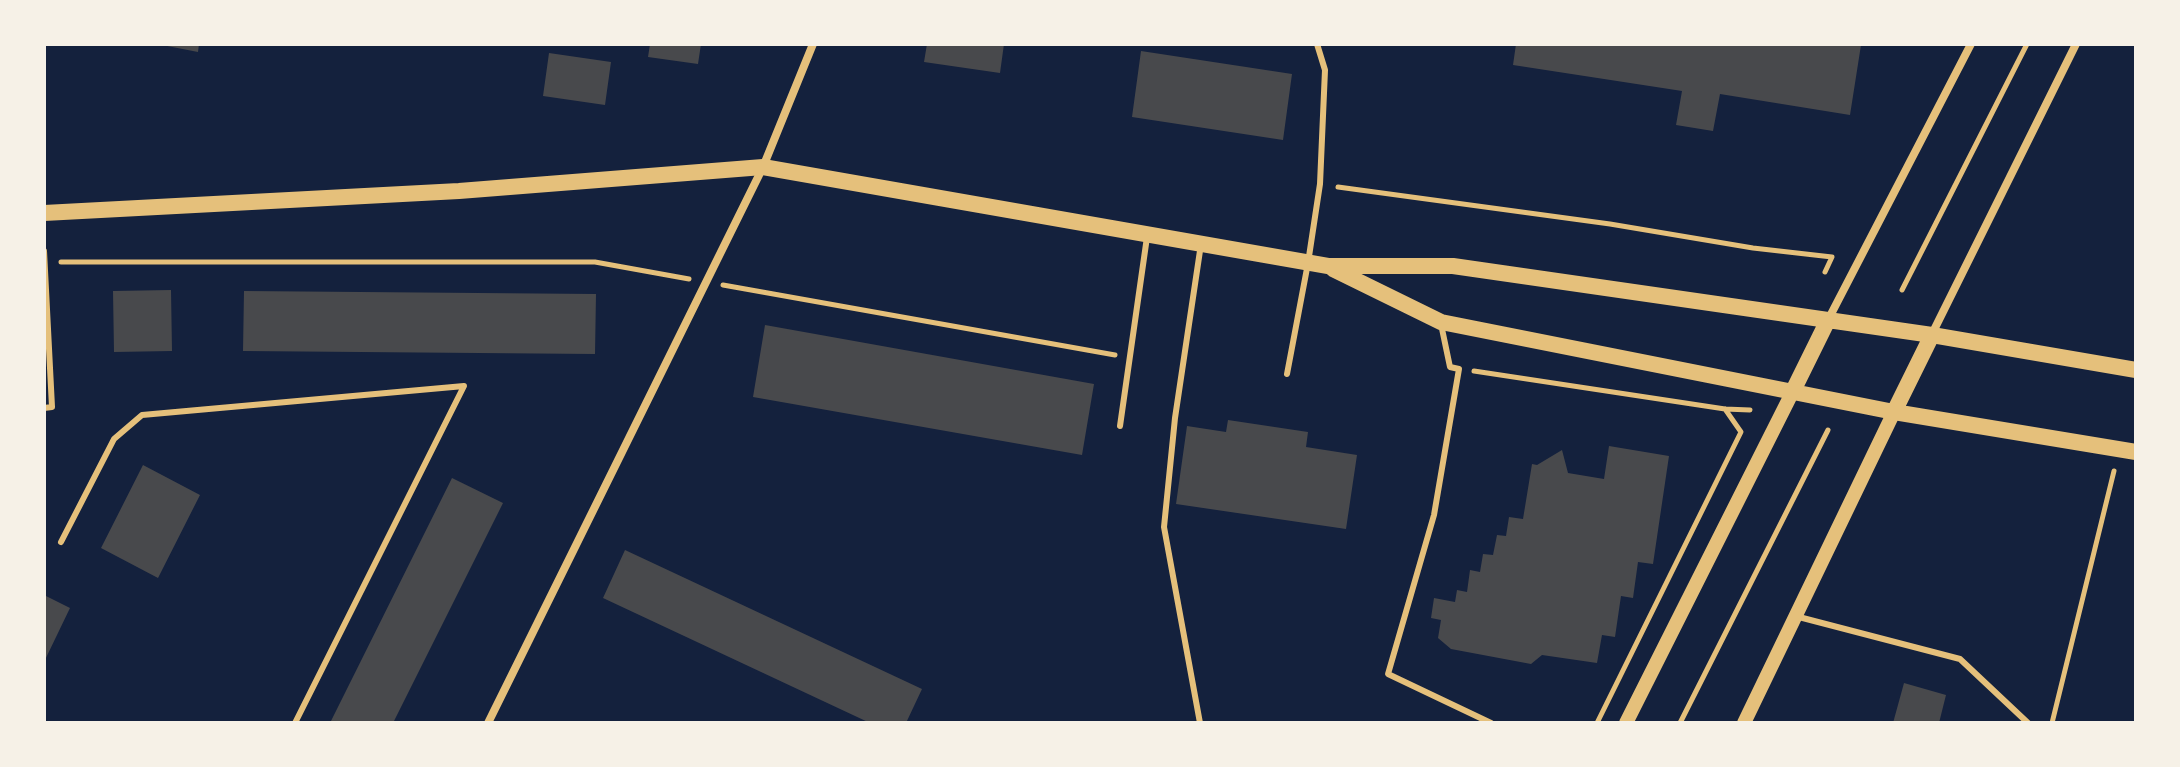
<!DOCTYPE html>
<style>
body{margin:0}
#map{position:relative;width:2180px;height:767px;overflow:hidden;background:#14213d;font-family:"Nunito Sans",sans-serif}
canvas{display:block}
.frame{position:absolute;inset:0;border:46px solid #f6f1e7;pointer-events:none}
</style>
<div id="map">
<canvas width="2180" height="767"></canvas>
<div class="frame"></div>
</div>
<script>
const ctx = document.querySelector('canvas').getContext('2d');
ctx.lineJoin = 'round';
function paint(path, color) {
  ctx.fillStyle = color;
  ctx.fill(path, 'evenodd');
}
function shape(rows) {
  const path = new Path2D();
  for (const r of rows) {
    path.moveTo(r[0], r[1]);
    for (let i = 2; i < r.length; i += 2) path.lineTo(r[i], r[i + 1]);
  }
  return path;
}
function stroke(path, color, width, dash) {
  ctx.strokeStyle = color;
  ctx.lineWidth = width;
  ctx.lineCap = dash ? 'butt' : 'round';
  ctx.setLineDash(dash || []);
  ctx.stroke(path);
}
paint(shape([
 [157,44,199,44,198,52],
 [650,44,701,44,698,64,648,57],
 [927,44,1004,44,1000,73,924,62],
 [1516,44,1854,44,1861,45,1850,115,1720,94,1713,131,1676,125,1682,91,1513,65],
 [1141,51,1292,74,1283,140,1132,117],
 [549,53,611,62,605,105,543,96],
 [171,290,172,351,114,352,113,291],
 [244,291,596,294,595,354,243,351],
 [765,325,1094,384,1082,455,753,397],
 [1228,420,1308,432,1306,447,1357,455,1346,529,1176,504,1187,426,1226,432],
 [1609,446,1669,456,1653,564,1638,562,1633,598,1621,596,1615,637,1602,635,1597,663,1542,655,1531,664,1451,649,1438,638,1441,620,1431,618,1434,598,1455,602,1457,590,1467,592,1470,570,1480,572,1483,554,1493,555,1497,535,1506,536,1509,517,1523,519,1532,464,1537,465,1562,450,1568,473,1604,479],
 [143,465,200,495,158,578,101,548],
 [452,478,503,503,393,723,330,723],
 [625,550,922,689,906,723,870,723,603,598],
 [44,595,70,608,44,662],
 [1904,683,1946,695,1939,723,1893,723]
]), '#48494c');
stroke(shape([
 [1338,187,1610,224,1753,248,1832,257,1825,272],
 [61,262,595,262,689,279],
 [723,285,1115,355],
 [1902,290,2027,44],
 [1474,371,1725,409,1750,410],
 [1597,723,1741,432,1725,409],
 [1680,723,1828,430],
 [2052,723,2114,471]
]), '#e5c07b', 5);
stroke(shape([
 [44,251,52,407,44,408],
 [1441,324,1450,367,1459,369,1434,515,1388,674,1491,723],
 [1287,374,1308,263,1320,184,1325,70,1317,44],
 [1120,426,1147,237],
 [61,542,114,439,142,415,464,386,295,723],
 [1795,616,1960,659,2028,723],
 [1200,723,1164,527,1175,418,1201,244]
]), '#e5c07b', 6);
stroke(shape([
 [1828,320,1971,44],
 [1932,334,2076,44],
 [488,723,763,167,813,44]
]), '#e5c07b', 8);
stroke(shape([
 [1626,723,1792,393],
 [1744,723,1894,412]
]), '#e5c07b', 14);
stroke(shape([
 [44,213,459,191,763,167,1328,266,1453,266,1932,335,2136,370],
 [1333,269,1441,322,1894,412,2136,452],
 [1792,393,1828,320],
 [1894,412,1932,335]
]), '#e5c07b', 16);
</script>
